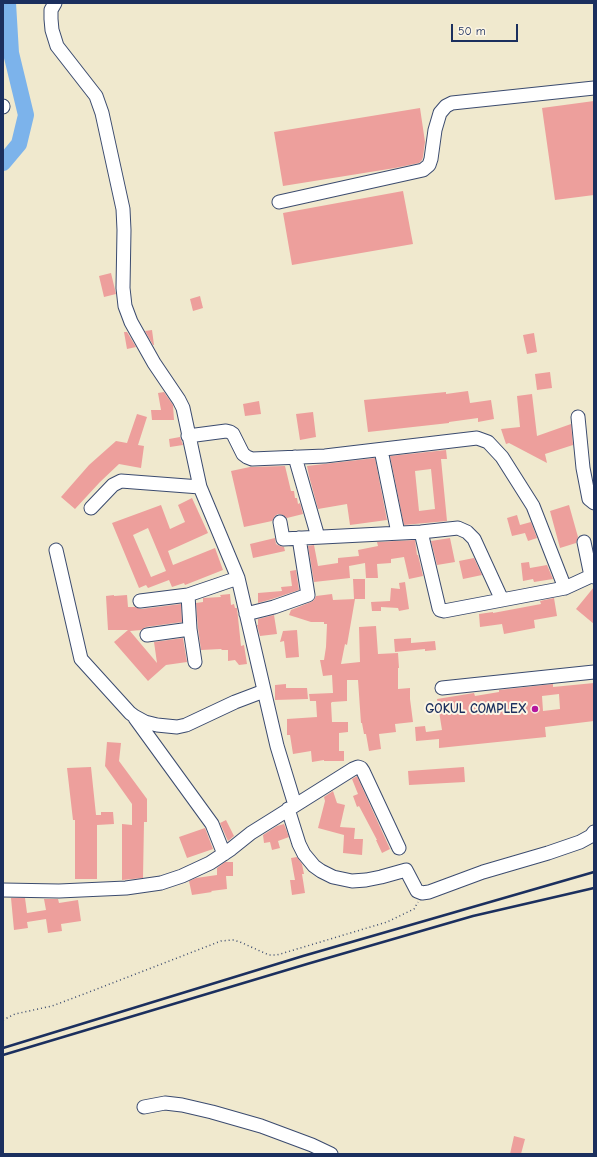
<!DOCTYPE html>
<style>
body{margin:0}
#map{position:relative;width:597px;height:1157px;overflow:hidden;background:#f0e9ce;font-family:"Comic Neue",sans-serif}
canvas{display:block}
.frame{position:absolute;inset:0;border:4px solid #1b2f5e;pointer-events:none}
.scale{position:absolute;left:451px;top:24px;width:67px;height:18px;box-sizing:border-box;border:2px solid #1b2f5e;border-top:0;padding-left:5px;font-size:12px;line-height:14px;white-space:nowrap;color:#1b2f5e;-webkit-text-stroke:3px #fcf5e5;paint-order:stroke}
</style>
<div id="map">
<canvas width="597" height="1157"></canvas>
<div class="frame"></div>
<div class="scale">50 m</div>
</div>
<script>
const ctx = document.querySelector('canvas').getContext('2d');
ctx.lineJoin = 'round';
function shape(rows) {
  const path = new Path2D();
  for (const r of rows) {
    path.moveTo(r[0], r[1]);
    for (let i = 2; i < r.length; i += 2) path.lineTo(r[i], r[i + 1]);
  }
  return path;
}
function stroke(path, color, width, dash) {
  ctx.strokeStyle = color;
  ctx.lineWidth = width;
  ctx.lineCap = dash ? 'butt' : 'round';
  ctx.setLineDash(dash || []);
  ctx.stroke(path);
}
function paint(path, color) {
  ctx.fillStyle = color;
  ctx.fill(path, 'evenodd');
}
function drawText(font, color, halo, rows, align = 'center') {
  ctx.font = font + ' "Comic Neue",sans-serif';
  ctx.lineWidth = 4;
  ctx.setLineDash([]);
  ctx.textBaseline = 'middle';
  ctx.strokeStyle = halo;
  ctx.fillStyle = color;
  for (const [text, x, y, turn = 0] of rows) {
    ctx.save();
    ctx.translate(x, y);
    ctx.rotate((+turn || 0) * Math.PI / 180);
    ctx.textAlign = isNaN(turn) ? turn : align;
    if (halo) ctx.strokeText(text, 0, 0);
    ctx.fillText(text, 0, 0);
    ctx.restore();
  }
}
stroke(shape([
 [3,163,19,144,26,115,11,53,8,3]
]), '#7cb3eb', 16);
paint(shape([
 [594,101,594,195,555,200,542,108],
 [420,108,425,142,423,157,422,160,419,163,395,168,283,186,274,132],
 [403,191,413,244,292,265,283,213],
 [111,273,116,294,104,297,99,276],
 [200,296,203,308,193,311,190,299],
 [152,330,154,345,153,345,145,331],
 [124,332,127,332,136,347,127,349],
 [534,333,537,352,527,354,523,335],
 [550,372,552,388,537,390,535,374],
 [468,391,470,403,491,400,494,419,478,422,478,418,449,422,449,423,368,432,364,400,446,392,446,394],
 [164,392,173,405,174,420,152,420,151,410,161,410,158,393],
 [532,394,537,436,571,424,573,445,545,454,547,463,509,443,506,444,501,429,520,427,517,396],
 [259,401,261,414,245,416,243,404],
 [313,412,316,437,300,440,296,414],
 [137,414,147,417,138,445,144,446,141,468,119,464,100,482,75,509,61,497,89,465,116,441,127,443],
 [180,437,183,445,170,447,169,439],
 [446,450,447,459,441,459,447,521,404,525,390,456],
 [431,469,435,509,419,511,415,471],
 [375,458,387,520,350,525,347,504,318,509,309,476,307,466],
 [285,466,291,491,294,491,295,498,297,498,298,504,300,503,303,514,287,518,283,515,278,514,275,516,272,521,244,527,231,471,250,467],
 [192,498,208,533,168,551,173,565,215,548,223,570,185,585,184,583,172,587,169,580,148,588,146,585,139,588,112,523,161,505,170,529,185,522,178,505],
 [148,528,166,571,151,577,133,535],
 [569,505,578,537,576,543,560,548,550,511],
 [517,515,520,525,531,522,537,538,528,541,525,533,512,536,507,518],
 [275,538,276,544,280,546,284,547,285,551,253,558,250,544],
 [450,538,455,562,437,565,431,541],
 [415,540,417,555,418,555,423,576,409,579,404,557,391,559,391,563,377,564,378,578,366,578,365,563,349,566,350,578,314,582,308,546,314,545,318,566,338,563,338,558,359,556,358,550,378,546,377,542],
 [474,558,482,575,463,579,459,561],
 [529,562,530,568,547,565,553,579,534,582,533,579,523,581,521,563],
 [296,570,299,590,272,599,258,603,258,593,282,591,281,587,292,586,290,571],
 [353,579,365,579,365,599,354,599],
 [405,582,409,609,399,611,398,608,381,607,381,611,372,611,371,602,390,601,391,588,400,589,399,583],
 [594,587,594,624,576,609],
 [230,594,231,605,234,604,235,608,237,608,241,646,244,645,247,664,239,665,235,660,228,661,228,650,222,650,221,649,201,650,198,628,196,603,203,602,203,598,221,597,220,595],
 [332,594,333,600,355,599,347,645,345,644,341,664,360,662,359,627,376,626,378,654,398,653,399,668,398,668,398,689,410,688,410,699,413,722,395,724,396,732,379,734,381,749,369,751,366,734,364,734,362,723,361,723,358,680,347,680,347,701,332,702,331,703,332,722,348,722,348,732,339,733,339,751,344,751,344,761,324,761,324,760,312,762,311,751,293,754,290,735,287,735,287,719,317,717,316,701,310,701,309,694,333,693,332,675,323,676,320,660,324,660,326,647,327,624,324,624,324,622,311,622,289,615,291,610,311,602,314,600,316,596],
 [114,595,114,596,127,595,128,607,135,607,141,609,181,604,182,622,146,627,141,630,130,631,157,663,154,642,183,638,187,662,166,665,148,681,114,642,128,630,108,630,106,596],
 [554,598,557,616,534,620,535,628,504,634,502,624,480,627,479,614,493,612,493,613,541,604,540,601],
 [274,615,277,634,260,636,257,625,258,625,258,619],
 [297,630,299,657,286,658,284,641,280,642,283,631],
 [411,638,411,643,435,641,436,650,425,651,425,649,395,652,394,639],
 [594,683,594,721,545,727,546,737,439,748,439,739,416,741,415,727,425,726,426,732,442,730,437,699,474,693,475,696,499,692,499,690,553,684,553,687],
 [559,694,560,709,543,711,542,696],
 [286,684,286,688,307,688,308,699,275,700,275,685],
 [107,742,121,743,119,761,147,799,147,822,144,822,143,878,122,880,122,824,132,825,132,804,105,766],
 [91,767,96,815,101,815,101,812,113,812,114,824,97,825,97,879,75,879,75,820,73,820,67,768],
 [464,767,465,782,409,785,408,771],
 [357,776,390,849,382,853,376,840,377,840,359,806,357,807,353,796,358,794,352,779],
 [333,791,337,803,345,805,340,827,355,828,354,839,363,839,362,855,343,853,344,835,318,828,325,801,324,797],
 [226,820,234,836,228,841,220,823],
 [284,824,289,837,278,841,280,848,272,850,270,842,264,843,263,835,277,826],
 [205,828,213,849,187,858,179,837],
 [297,857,302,864,304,874,302,874,305,893,292,895,290,880,295,880,291,858],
 [225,862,233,862,233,876,226,876,227,889,211,891,212,892,192,895,189,881,196,878,217,875,217,868],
 [11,898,25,898,27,913,46,910,44,899,58,899,59,903,78,900,81,921,61,924,62,931,48,933,46,919,27,922,28,928,14,930],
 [514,1136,525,1139,521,1154,510,1154]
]), '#ed9f9c');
const minor = shape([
 [55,3,51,10,51,19,52,30,57,46,96,96,102,113,123,209,124,230,123,288,125,306,131,322,154,363,179,400,183,408,200,487,238,578,277,746,295,805],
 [3,106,3,107],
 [279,202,423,170,429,165,431,159,435,130,440,113,446,106,452,103,594,88],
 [578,417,583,468,589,499,594,503],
 [188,436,226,431,230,432,233,434,243,454,247,457,252,459,325,456,477,438,488,442,502,457,533,506,565,588],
 [381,450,398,533],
 [295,457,318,537],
 [91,508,113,485,121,481,200,487],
 [280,522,283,539,421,532,458,528,467,532,474,539,502,600],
 [421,532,439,608,440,610,444,611,565,588,591,576,594,577],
 [584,542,591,576],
 [56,550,81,659,130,713,134,716,145,722,157,725,177,727,186,725,235,702,264,691],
 [188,595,190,629,195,662],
 [140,601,188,595,238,578],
 [246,614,274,607,308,595,299,538],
 [147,635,190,629],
 [442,688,594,672],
 [135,718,212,824,224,854],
 [288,809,299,844,304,854,314,866,321,871,333,877,352,881,366,880,381,877,406,870,417,891,422,893,429,892,483,872,548,853,580,842,591,836,594,832],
 [3,890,59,891,126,888,161,883,182,876,210,863,231,849,251,833,275,818,353,769,358,767,361,768,363,771,399,848],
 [144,1107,165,1103,182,1105,212,1112,261,1126,312,1145,331,1154]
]);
stroke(minor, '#3b4b6f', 15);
stroke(shape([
 [3,1020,15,1014,52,1006,84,994,221,941,233,940,240,942,269,955,277,955,387,922,414,909,418,902]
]), '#3b4b6f', 1.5, [1, 3]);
stroke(minor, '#fff', 13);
stroke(shape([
 [3,1048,303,956,594,872],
 [3,1055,307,964,473,916,594,888]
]), '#1b2f5e', 2.5);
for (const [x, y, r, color] of [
 [535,709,4,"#b5179e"]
]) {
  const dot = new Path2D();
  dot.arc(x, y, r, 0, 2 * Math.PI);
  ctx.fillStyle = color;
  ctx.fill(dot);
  stroke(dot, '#fcf5e5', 1.5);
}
drawText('bold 13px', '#1b2f5e', '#fcf5e5', [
 ["GOKUL COMPLEX",527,709]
], 'right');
</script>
